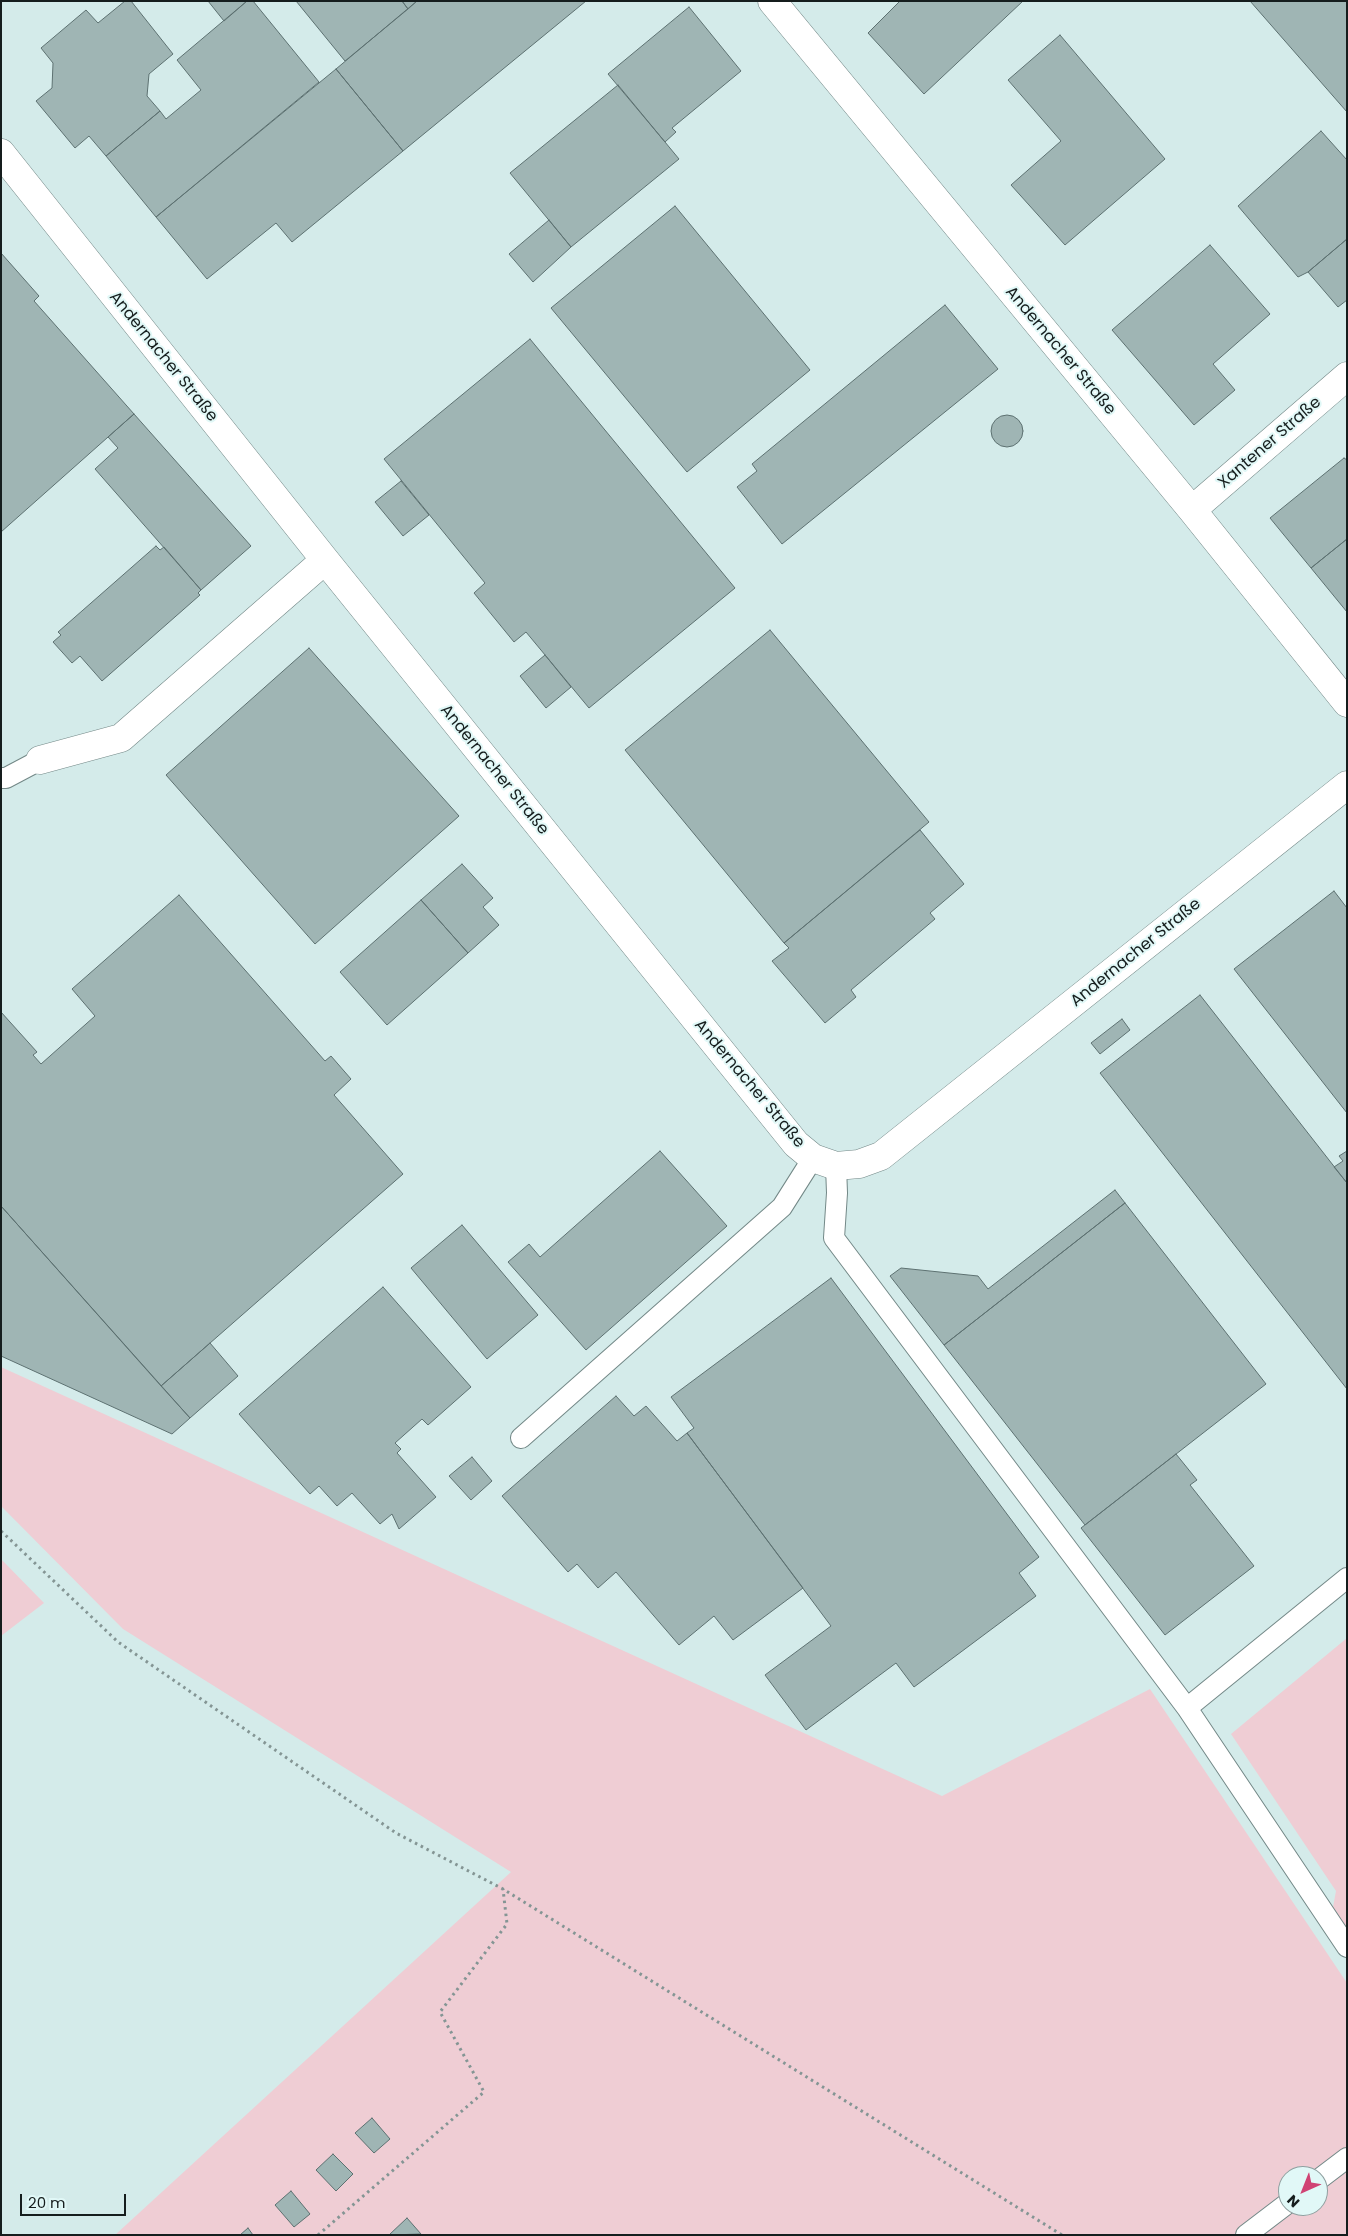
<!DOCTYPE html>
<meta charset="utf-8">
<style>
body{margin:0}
#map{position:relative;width:1348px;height:2236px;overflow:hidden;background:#d4ebea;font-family:Poppins,sans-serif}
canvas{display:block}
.frame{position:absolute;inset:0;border:2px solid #151d1d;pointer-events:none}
.north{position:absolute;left:1278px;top:2166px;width:50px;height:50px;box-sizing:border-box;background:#e1f8f7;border:1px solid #8fa0a0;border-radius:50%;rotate:224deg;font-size:14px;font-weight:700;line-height:20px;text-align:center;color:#151d1d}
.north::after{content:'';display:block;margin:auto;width:18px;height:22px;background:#d04374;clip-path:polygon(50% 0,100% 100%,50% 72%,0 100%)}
.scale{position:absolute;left:20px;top:2194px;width:106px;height:22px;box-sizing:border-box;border:2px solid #151d1d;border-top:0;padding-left:6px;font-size:15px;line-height:18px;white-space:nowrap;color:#151d1d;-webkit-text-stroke:4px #e1f8f7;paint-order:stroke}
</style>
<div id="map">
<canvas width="1348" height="2236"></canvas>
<div class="frame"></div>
<div class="north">N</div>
<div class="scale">20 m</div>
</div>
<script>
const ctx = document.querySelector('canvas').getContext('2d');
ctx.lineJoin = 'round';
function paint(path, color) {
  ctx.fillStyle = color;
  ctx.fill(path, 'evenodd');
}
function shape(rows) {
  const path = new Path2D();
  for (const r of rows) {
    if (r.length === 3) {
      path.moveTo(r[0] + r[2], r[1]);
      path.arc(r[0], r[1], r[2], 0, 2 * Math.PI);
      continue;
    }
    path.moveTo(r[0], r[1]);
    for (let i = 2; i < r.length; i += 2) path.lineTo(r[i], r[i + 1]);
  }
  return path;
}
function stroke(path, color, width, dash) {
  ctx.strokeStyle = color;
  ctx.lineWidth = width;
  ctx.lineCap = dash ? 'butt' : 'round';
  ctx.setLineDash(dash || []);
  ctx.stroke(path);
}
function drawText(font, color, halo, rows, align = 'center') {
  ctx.font = font + ' Poppins,sans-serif';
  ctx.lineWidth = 4;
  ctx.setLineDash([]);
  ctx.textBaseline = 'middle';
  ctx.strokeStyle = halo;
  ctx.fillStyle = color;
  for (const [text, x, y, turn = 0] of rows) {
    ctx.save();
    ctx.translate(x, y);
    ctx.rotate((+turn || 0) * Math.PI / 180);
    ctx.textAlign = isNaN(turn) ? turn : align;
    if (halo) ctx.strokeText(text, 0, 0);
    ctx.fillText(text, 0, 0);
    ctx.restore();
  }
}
paint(shape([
 [1,1367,942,1796,1150,1689,1347,1983,1347,2235,115,2235,511,1872,123,1629,1,1506],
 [1288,2176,1318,2176,1318,2206,1288,2206],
 [1,1559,44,1603,1,1636],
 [1347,1638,1347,1937,1331,1918,1336,1891,1231,1734]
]), '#efcdd4');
const building = shape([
 [125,1,131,1,173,54,149,74,147,96,160,111,106,156,89,136,75,148,36,101,52,88,53,63,41,48,86,10,98,23,125,1],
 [208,1,247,1,224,21,208,1],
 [247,1,253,1,319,82,156,217,106,156,160,111,166,119,201,90,177,60,247,1],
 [296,1,402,1,408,9,345,61,296,1],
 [402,1,417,1,408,9,402,1],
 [417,1,586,1,403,151,336,69,417,1],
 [900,1,1023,1,924,94,868,33,900,1],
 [1250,1,1347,1,1347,112,1250,1],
 [689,7,741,71,672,128,676,132,665,142,608,74,689,7],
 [1060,35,1165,159,1065,245,1011,185,1061,141,1008,80,1060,35],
 [336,69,403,151,292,242,276,223,207,279,156,217,336,69],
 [618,85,679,159,571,247,510,173,618,85],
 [1321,131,1347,160,1347,239,1308,272,1298,277,1238,206,1321,131],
 [675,206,810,370,687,472,551,308,675,206],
 [549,220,571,247,533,282,509,254,549,220],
 [1347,239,1347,300,1338,307,1308,272,1347,239],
 [1210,245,1270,314,1213,364,1235,390,1194,425,1112,330,1210,245],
 [1,253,39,296,34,301,134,414,1,532,1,253],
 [945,305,998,369,782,544,737,487,757,471,752,464,945,305],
 [530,339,735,588,589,708,526,632,514,642,474,593,485,583,384,459,530,339],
 [134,414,251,546,201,590,95,469,118,448,108,437,134,414],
 [1007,431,16],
 [1344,458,1347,460,1347,539,1311,568,1270,518,1344,458],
 [401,481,429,515,403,536,375,502,401,481],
 [1347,539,1347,612,1311,568,1347,539],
 [156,546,160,550,164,547,201,590,198,593,200,595,102,681,80,656,72,663,53,642,61,635,58,632,156,546],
 [770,630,929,822,784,943,625,750,770,630],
 [309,648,459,816,315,944,166,775,309,648],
 [545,655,571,687,546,708,520,676,545,655],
 [920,830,964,884,930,913,935,919,851,990,856,997,825,1023,772,961,789,948,784,943,920,830],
 [462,864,493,898,483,907,499,925,468,953,421,900,462,864],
 [1334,891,1347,908,1347,1113,1234,969,1334,891],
 [179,895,325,1061,331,1056,351,1079,334,1095,403,1174,161,1386,1,1206,1,1012,37,1052,33,1055,41,1064,95,1016,72,989,179,895],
 [421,900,468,953,387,1025,340,972,421,900],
 [1200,995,1347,1183,1347,1389,1100,1073,1200,995],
 [1122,1019,1130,1030,1100,1054,1091,1043,1122,1019],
 [660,1151,727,1226,586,1350,508,1262,529,1244,540,1257,660,1151],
 [1347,1151,1347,1183,1334,1167,1343,1161,1339,1156,1347,1151],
 [1115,1190,1125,1203,944,1345,890,1276,901,1268,978,1276,988,1289,1115,1190],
 [1125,1203,1266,1384,1085,1525,944,1345,1125,1203],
 [1,1206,190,1418,172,1434,1,1356,1,1206],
 [462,1225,538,1315,487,1359,411,1268,462,1225],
 [831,1278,1039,1557,1019,1573,1036,1596,914,1687,896,1663,806,1730,765,1675,831,1626,687,1433,694,1428,671,1397,831,1278],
 [383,1287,471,1387,428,1425,422,1419,395,1443,401,1449,397,1453,436,1497,399,1529,392,1514,380,1524,352,1493,337,1506,319,1486,310,1494,239,1414,383,1287],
 [210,1343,238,1376,190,1418,161,1386,210,1343],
 [616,1396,634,1416,646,1406,677,1441,687,1433,803,1588,733,1640,714,1616,679,1645,616,1572,598,1588,577,1564,568,1572,502,1496,616,1396],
 [1176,1454,1197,1480,1190,1485,1254,1566,1165,1635,1081,1528,1176,1454],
 [472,1457,492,1481,471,1500,449,1476,472,1457],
 [372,2118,390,2139,374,2153,355,2133,372,2118],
 [333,2154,353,2174,336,2191,316,2170,333,2154],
 [291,2191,310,2214,294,2227,275,2205,291,2191],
 [407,2218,421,2234,389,2235,407,2218],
 [248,2228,253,2235,240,2235,248,2228]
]);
paint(building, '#9fb5b4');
stroke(building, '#5d7171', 1);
const service = shape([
 [1,778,6,778,40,760],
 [836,1166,837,1193,834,1238,1187,1708,1347,1947],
 [521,1438,782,1207,813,1158],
 [1187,1708,1347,1578],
 [1318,2180,1347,2158],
 [1246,2235,1288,2203]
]);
const minor = shape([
 [772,1,1192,510,1347,703],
 [1,153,325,560,796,1144,813,1158,836,1166,859,1164,881,1156,1347,785],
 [1192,510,1347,376],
 [40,760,121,738,325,560]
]);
stroke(service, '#738887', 22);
stroke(minor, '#738887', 29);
stroke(shape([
 [1,1531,118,1642,396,1833,503,1889,1062,2235],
 [318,2235,484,2092,440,2012,507,1924,503,1889]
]), '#849594', 3, [2.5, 4]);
stroke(service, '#fff', 20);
stroke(minor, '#fff', 28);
drawText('16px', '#151d1d', '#e1f8f7', [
 ["Andernacher Straße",1060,351,50],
 ["Andernacher Straße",163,357,51],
 ["Xantener Straße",1270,443,-41],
 ["Andernacher Straße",494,770,51],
 ["Andernacher Straße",1136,953,-39],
 ["Andernacher Straße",749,1084,50]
]);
</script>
